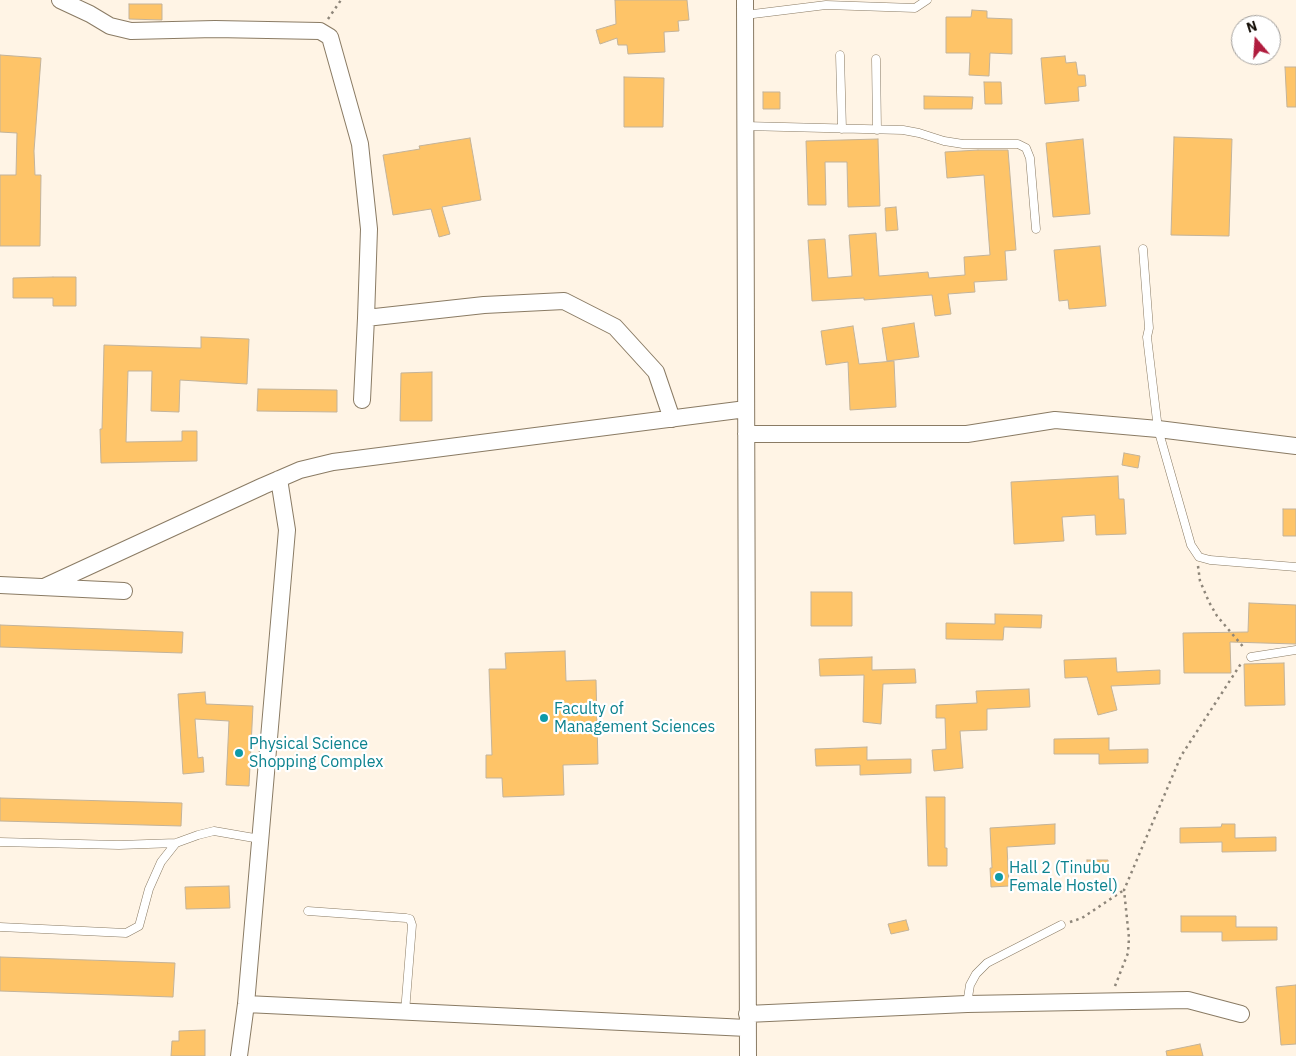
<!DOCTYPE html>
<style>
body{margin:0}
#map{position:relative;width:1296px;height:1056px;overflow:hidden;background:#fff4e5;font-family:"IBM Plex Sans",sans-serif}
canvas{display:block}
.north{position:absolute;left:1231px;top:15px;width:50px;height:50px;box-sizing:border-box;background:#fff;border:1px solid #a19e9b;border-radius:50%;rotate:342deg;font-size:14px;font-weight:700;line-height:20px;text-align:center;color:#130d05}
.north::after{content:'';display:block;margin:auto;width:18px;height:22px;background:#b01c3e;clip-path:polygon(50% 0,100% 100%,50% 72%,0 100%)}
</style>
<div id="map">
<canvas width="1296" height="1056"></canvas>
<div class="north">N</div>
</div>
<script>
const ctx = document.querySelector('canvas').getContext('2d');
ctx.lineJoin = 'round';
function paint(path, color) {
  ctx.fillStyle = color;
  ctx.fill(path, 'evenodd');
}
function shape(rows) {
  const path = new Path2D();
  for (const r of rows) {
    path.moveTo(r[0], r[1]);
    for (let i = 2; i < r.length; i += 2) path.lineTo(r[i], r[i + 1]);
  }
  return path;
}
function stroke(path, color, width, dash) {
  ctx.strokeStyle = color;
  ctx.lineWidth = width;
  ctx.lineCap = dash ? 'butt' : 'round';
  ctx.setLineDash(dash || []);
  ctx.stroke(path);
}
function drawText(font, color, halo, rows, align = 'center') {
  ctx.font = font + ' "IBM Plex Sans",sans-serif';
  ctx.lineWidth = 4.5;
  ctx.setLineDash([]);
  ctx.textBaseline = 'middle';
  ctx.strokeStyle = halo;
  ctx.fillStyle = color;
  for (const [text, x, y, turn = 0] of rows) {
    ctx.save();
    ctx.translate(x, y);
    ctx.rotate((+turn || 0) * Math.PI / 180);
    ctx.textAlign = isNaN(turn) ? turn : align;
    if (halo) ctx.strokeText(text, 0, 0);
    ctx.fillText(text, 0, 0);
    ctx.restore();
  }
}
const building = shape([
 [615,0,687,0,689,20,678,21,679,31,664,32,665,52,628,54,627,45,618,45,617,38,600,44,596,30,616,24,615,0],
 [129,4,162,4,162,20,129,19,129,4],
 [972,10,987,11,987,18,1012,19,1012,54,990,53,989,76,969,75,970,53,946,53,946,17,971,17,972,10],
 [0,55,41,58,34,151,35,175,41,175,40,246,0,246,0,175,16,175,17,133,0,132,0,55],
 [1065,56,1066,63,1076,62,1078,75,1085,75,1086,86,1078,87,1079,101,1045,104,1041,58,1065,56],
 [1285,67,1296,67,1296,107,1287,107,1285,67],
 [624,77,664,78,663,127,624,127,624,77],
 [984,82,1001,82,1002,104,985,104,984,82],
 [763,92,780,92,780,109,763,109,763,92],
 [924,96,973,97,972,109,924,109,924,96],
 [1174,137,1232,139,1229,236,1171,235,1174,137],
 [470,138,481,200,442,207,450,234,439,237,431,209,393,215,383,155,420,149,419,146,470,138],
 [878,139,880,206,848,207,847,162,825,162,826,205,808,205,806,141,878,139],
 [1083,139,1090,214,1053,217,1046,143,1083,139],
 [978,150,1008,150,1016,250,1005,251,1007,280,974,282,975,292,948,294,951,314,935,316,932,295,864,300,864,298,812,301,808,240,825,239,828,278,852,276,849,235,876,233,879,276,928,272,929,278,965,275,964,257,990,255,984,175,947,178,945,152,978,150],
 [896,207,898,230,886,231,885,208,896,207],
 [1100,246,1106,306,1069,309,1068,300,1059,301,1054,250,1100,246],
 [53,277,76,277,76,306,53,306,53,298,13,298,13,278,53,277],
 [914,323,919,357,887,361,882,328,914,323],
 [853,326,859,364,894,361,896,407,850,410,848,362,826,365,821,331,853,326],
 [201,337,249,339,247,384,180,380,179,412,151,411,152,371,128,371,126,442,182,441,182,431,197,431,197,461,101,463,100,429,102,429,104,345,201,348,201,337],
 [432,372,432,421,400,421,401,373,432,372],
 [258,389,337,390,337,412,257,411,258,389],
 [1124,453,1140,456,1138,468,1122,465,1124,453],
 [1118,476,1119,499,1124,499,1126,534,1096,535,1095,515,1062,517,1064,541,1014,544,1011,482,1118,476],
 [1283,509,1296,509,1296,536,1283,536,1283,509],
 [811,592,852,592,852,626,811,626,811,592],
 [1249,603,1296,605,1296,644,1230,642,1231,673,1184,673,1183,633,1248,632,1249,603],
 [995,614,1042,615,1041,628,1004,627,1003,640,946,639,946,623,995,624,995,614],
 [0,625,183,632,182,653,0,647,0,625],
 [565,651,566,681,596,680,598,764,563,765,564,795,503,797,502,778,486,778,486,755,492,755,489,669,506,669,505,653,565,651],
 [872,657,872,670,915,669,916,683,883,684,881,724,863,722,864,675,820,676,819,659,872,657],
 [1116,658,1117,672,1160,670,1160,684,1111,686,1117,710,1098,715,1087,677,1065,678,1064,660,1116,658],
 [1284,663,1285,705,1245,706,1244,664,1284,663],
 [1029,689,1030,707,987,709,987,730,960,731,963,768,934,771,932,750,946,749,945,718,936,718,936,705,977,703,976,691,1029,689],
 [205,692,206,704,253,706,249,786,226,785,229,721,195,719,198,758,203,757,204,772,183,774,178,694,205,692],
 [1109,738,1109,750,1148,749,1148,763,1099,764,1099,754,1054,754,1054,739,1109,738],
 [867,747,867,760,911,759,911,773,860,775,860,765,816,766,815,749,867,747],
 [926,797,945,797,945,848,947,848,947,866,928,866,926,797],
 [0,798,182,803,181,826,0,821,0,798],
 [1055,824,1055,844,1007,847,1009,886,991,887,990,868,992,868,990,828,1055,824],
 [1222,824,1235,824,1235,838,1276,837,1276,851,1222,852,1222,842,1180,843,1180,828,1221,827,1222,824],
 [1087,860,1108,860,1108,873,1087,873,1087,860],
 [229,886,230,908,186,909,185,887,229,886],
 [1181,916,1236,916,1236,927,1277,927,1277,940,1222,941,1222,932,1181,932,1181,916],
 [906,920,909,930,891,934,888,924,906,920],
 [0,957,175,963,173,997,0,991,0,957],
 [1296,985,1296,1044,1281,1045,1276,987,1296,985],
 [205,1030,205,1056,171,1056,172,1041,179,1041,179,1031,205,1030],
 [1200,1044,1203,1056,1167,1056,1166,1051,1200,1044]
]);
paint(building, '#fec468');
stroke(building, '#c3b39a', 1);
const service = shape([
 [745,15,826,5,915,8,927,0],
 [840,55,842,129],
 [876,59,877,130],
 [745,126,903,130,919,133,944,141,963,144,1018,144,1026,148,1030,158,1036,229],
 [1143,249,1149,328,1147,337,1158,429,1191,545,1199,557,1210,560,1296,567],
 [1251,657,1296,650],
 [0,842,119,845,176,843,198,835,214,831,260,839],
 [308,911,406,918,410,919,412,925,405,1012],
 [0,927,126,933,139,926,149,889,161,862,176,843],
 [967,1004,970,985,976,974,987,963,1061,925]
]);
const minor = shape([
 [60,0,90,14,110,26,131,31,215,29,320,31,330,37,360,144,369,229,366,318,362,400],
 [745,0,748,1056],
 [366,318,484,305,564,301,615,327,656,372,672,419],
 [746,434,967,434,1055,420,1158,429,1296,446],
 [0,585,124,591],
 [44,587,263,486,300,470,333,462,746,409],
 [246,1004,747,1028],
 [747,1014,967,1004,1188,1000,1241,1014],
 [239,1056,246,1004,287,530,279,479]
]);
stroke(service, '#8a7b64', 9);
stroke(minor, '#8a7b64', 18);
stroke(shape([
 [328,19,341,0],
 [1198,566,1200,581,1209,602,1217,616,1245,649],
 [1070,922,1082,918,1124,890],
 [1115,986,1128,953,1129,938,1124,890,1181,756,1242,662]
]), '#8e867a', 2.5, [2.5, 4]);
stroke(service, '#fff', 8);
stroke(minor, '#fff', 16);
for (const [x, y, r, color] of [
 [544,718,5,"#0f9aa8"],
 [239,753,5,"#0f9aa8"],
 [999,877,5,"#0f9aa8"]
]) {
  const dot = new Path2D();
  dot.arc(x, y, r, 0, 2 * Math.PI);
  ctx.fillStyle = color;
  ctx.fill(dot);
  stroke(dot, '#fff', 2);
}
drawText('16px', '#0d838f', '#fff', [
 ["Faculty of",554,709],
 ["Management Sciences",554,727],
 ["Physical Science",249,744],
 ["Shopping Complex",249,762],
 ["Hall 2 (Tinubu",1009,868],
 ["Female Hostel)",1009,886]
], 'left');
</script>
